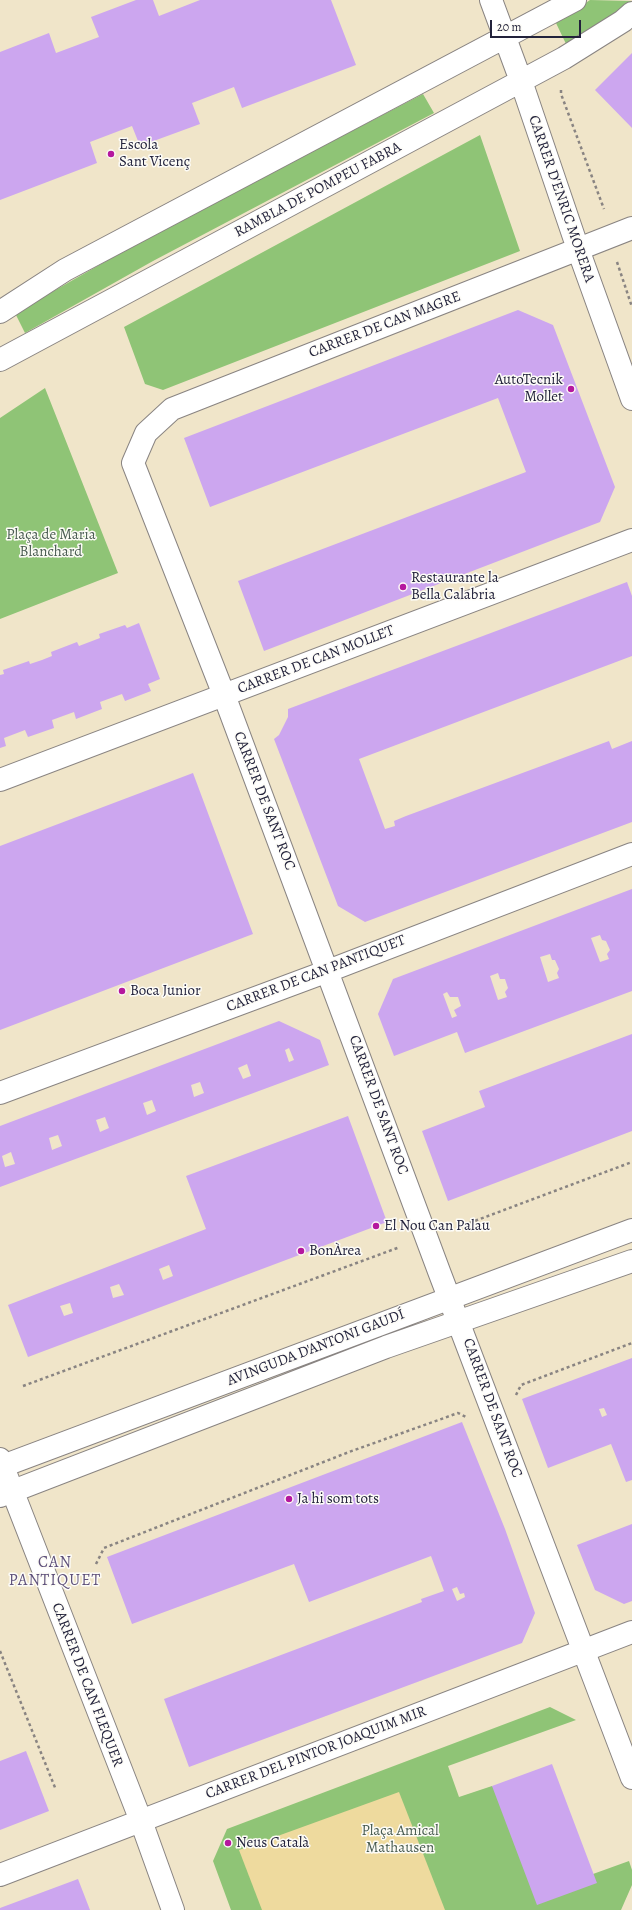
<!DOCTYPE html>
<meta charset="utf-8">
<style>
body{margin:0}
#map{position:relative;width:632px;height:1910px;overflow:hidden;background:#f0e5c9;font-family:Alegreya,serif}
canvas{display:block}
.scale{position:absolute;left:490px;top:20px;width:91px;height:18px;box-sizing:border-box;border:2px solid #22223b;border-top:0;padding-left:5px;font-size:12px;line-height:14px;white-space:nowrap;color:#22223b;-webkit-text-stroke:3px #fdfcf7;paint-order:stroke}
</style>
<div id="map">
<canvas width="632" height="1910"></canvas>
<div class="scale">20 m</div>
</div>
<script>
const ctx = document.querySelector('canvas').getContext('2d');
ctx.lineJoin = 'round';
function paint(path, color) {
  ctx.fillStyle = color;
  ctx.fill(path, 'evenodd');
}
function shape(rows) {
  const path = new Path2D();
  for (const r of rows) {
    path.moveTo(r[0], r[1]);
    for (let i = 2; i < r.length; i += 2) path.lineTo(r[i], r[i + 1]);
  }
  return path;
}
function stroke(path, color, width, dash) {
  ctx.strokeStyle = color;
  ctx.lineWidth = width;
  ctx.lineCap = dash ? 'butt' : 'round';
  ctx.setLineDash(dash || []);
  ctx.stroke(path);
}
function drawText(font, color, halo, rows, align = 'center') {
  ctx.font = font + ' Alegreya,serif';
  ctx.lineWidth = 3;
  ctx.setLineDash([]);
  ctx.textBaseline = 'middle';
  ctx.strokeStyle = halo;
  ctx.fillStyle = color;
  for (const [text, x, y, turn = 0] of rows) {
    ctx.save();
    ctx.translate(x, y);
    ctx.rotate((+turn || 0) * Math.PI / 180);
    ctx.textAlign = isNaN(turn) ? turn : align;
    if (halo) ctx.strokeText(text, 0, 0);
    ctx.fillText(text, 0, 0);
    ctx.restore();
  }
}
paint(shape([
 [590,0,632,1,618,13,567,46,556,23],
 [423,94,434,113,153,261,25,333,15,313,159,231],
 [480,135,520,251,163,390,145,384,124,327],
 [45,388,118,573,0,619,0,418],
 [550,1707,576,1720,448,1766,459,1797,492,1786,593,1874,629,1861,632,1870,632,1885,621,1910,231,1910,213,1861,227,1829]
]), '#8fc476');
paint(shape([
 [399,1792,445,1910,262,1910,239,1850]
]), '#eeda9e');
paint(shape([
 [136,0,153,0,159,16,200,0,331,0,356,65,242,108,234,87,192,103,200,124,140,146,132,126,90,142,97,163,0,200,0,52,49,33,56,53,99,37,91,17],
 [632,53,632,128,595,90],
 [518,310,553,325,615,487,600,522,264,651,238,581,526,472,498,398,210,507,184,438],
 [627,582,632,596,632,656,359,759,385,829,395,826,394,821,406,816,609,741,612,749,632,741,632,822,365,922,338,906,274,739,279,735,288,717,288,709],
 [139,623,160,679,148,684,151,691,125,701,122,694,100,702,102,709,76,719,74,712,52,720,54,728,28,737,25,730,4,738,6,746,0,748,0,675,4,674,3,670,29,661,30,664,42,660,52,656,51,652,77,642,79,646,100,638,99,634,125,625,127,628],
 [193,773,253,934,0,1030,0,846],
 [632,889,632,991,465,1053,457,1032,394,1056,378,1014,393,979],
 [600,935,602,940,606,941,610,950,607,954,609,959,600,962,591,938],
 [550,954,552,960,555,960,559,969,557,973,559,978,548,982,540,957],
 [498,973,500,979,505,979,508,988,505,992,507,997,498,1000,490,976],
 [447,992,450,997,458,997,461,1006,454,1010,457,1016,452,1018,443,994],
 [279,1021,320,1040,329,1065,0,1187,0,1126],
 [289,1048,294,1060,289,1062,285,1050],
 [247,1064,251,1076,243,1079,238,1068],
 [200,1082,204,1093,194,1097,191,1085],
 [152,1100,156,1111,147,1115,143,1103],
 [105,1117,109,1128,100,1132,96,1120],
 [58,1135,62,1146,52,1150,49,1138],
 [11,1152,15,1164,5,1167,2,1156],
 [632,1034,632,1131,448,1201,422,1131,485,1107,479,1091],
 [348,1116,387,1222,28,1357,8,1305,206,1229,186,1176],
 [169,1265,173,1276,163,1280,159,1269],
 [119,1284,124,1295,113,1298,110,1287],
 [70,1303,73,1313,64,1316,60,1306],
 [632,1358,632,1480,626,1482,611,1444,548,1468,522,1399],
 [604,1408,607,1415,602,1417,599,1409],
 [462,1422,505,1529,535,1613,522,1643,189,1767,164,1699,422,1602,421,1599,444,1591,431,1556,309,1602,294,1564,132,1624,107,1557],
 [457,1587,460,1594,464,1593,465,1597,457,1601,452,1589],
 [632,1524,632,1601,624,1604,595,1590,577,1545],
 [26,1751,49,1811,0,1830,0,1761],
 [552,1764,597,1883,537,1905,492,1786],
 [78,1879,90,1910,0,1910,0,1908]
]), '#cca6ef');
const street = shape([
 [491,0,521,81,578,249,632,399],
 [632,228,172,409,146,433,133,463,224,695,440,1274,632,1778],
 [0,312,65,270,575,0],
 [0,360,564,58,623,21,632,13],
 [0,780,632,540],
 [0,1093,328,971,632,854],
 [0,1459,141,1821,173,1910],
 [0,1875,632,1632]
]);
const secondary = shape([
 [0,1467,632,1230],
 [0,1496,386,1347,632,1261]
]);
stroke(street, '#898482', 24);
stroke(secondary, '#898482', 24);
stroke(shape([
 [561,90,561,94,604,209],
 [617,262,632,307],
 [464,1225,632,1162],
 [23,1386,400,1247],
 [516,1395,521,1385,632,1343],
 [96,1564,104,1548,349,1452,458,1413,466,1417],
 [0,1651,56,1790]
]), '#898482', 2.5, [3, 3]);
stroke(street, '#fff', 22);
stroke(secondary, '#fff', 22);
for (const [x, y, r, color] of [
 [111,154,4,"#b5179e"],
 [571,389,4,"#b5179e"],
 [403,587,4,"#b5179e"],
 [122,991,4,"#b5179e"],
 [376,1226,4,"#b5179e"],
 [301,1251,4,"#b5179e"],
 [289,1499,4,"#b5179e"],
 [228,1843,4,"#b5179e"]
]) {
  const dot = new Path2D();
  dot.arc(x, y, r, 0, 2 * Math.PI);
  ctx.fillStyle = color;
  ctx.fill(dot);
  stroke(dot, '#fdfcf7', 1.5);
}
drawText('15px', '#22223b', '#fdfcf7', [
 ["Escola",119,145],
 ["Sant Vicenç",119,162],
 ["AutoTecnik",563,380,"right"],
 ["Mollet",563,397,"right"],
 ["Restaurante la",411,578],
 ["Bella Calabria",411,595],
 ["Boca Junior",130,991],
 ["El Nou Can Palau",384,1226],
 ["BonÀrea",309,1251],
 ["Ja hi som tots",297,1499],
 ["Neus Català",236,1843]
], 'left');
drawText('15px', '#22223b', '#fdfcf7', [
 ["RAMBLA DE POMPEU FABRA",318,190,-28],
 ["CARRER D'ENRIC MORERA",561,199,71],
 ["CARRER DE CAN MAGRE",385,325,-21],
 ["CARRER DE CAN MOLLET",316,660,-21],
 ["CARRER DE SANT ROC",264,801,69],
 ["CARRER DE CAN PANTIQUET",316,974,-21],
 ["CARRER DE SANT ROC",378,1105,70],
 ["AVINGUDA D'ANTONI GAUDÍ",316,1348,-21],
 ["CARRER DE SANT ROC",492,1408,70],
 ["CARRER DE CAN FLEQUER",87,1685,69],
 ["CARRER DEL PINTOR JOAQUIM MIR",316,1753,-21]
]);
drawText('15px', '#485b50', '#fdfcf7', [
 ["Plaça de Maria",51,535],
 ["Blanchard",51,552],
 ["Plaça Amical",400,1831],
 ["Mathausen",400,1848]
]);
ctx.letterSpacing = '1px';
drawText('16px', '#5e507a', '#fdfcf7', [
 ["CAN",55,1563],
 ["PANTIQUET",55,1581]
]);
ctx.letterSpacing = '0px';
</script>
